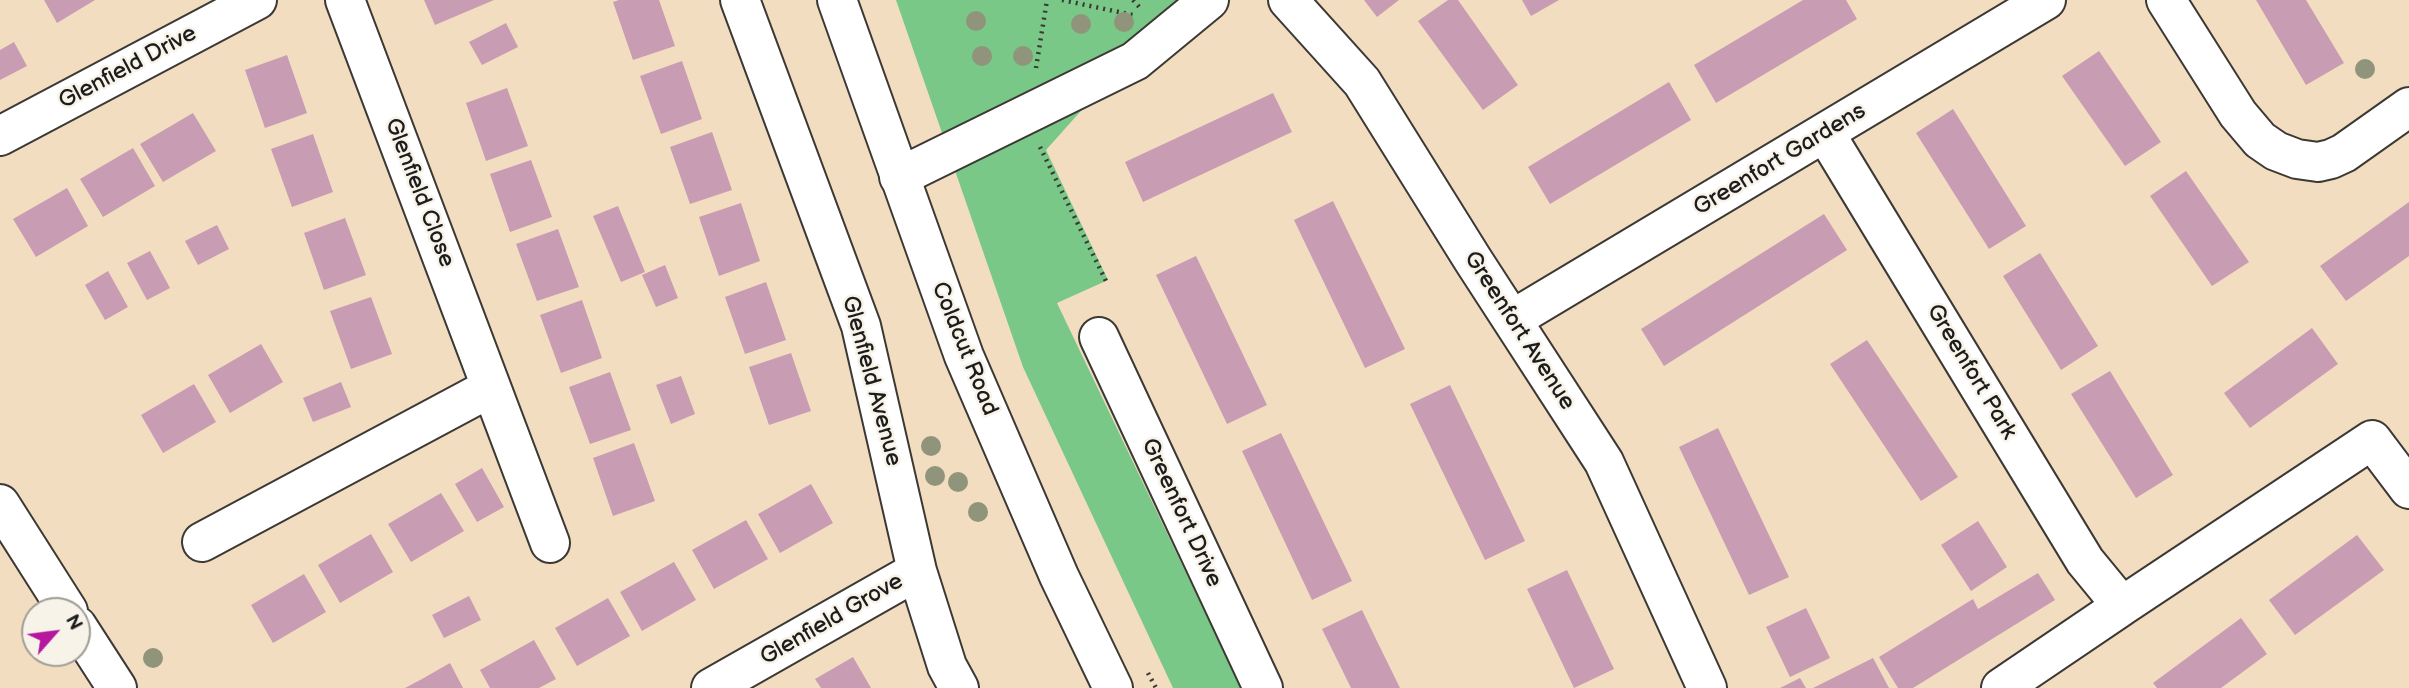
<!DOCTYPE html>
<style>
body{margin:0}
#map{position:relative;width:2409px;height:688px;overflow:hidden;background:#f3ddc0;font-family:"Balsamiq Sans",sans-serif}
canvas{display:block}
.north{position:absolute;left:21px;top:597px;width:70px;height:70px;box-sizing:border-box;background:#f7f3e8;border:2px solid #9f9d96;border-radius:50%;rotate:62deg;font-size:19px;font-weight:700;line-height:28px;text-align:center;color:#1c1c1c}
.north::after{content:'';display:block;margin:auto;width:24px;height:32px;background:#b5179e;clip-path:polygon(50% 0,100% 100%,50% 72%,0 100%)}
</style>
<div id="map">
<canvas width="2409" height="688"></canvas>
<div class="north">N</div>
</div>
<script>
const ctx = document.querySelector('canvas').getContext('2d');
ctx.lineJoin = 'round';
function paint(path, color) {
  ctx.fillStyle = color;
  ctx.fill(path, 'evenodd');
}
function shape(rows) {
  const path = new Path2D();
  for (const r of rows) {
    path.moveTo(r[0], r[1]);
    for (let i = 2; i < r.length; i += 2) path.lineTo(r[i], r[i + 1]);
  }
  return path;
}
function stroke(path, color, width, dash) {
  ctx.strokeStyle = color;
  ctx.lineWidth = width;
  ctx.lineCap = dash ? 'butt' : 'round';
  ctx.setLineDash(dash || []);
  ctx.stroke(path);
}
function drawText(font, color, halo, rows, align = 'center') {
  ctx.font = font + ' "Balsamiq Sans",sans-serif';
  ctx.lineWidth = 5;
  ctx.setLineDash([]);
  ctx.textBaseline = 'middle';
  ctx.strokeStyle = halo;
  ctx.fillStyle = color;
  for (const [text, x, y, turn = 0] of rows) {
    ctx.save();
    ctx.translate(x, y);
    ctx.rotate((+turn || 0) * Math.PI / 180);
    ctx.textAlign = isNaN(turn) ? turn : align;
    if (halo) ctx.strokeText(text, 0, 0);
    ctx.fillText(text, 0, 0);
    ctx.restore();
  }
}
paint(shape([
 [896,0,1180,0,1046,150,1108,280,1057,303,1241,688,1173,688,1023,367]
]), '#79c888');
paint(shape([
 [44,0,95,0,57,23],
 [424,0,494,0,435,25],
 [619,0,659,0,675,46,633,60,613,2],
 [1364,0,1399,0,1377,17],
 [1448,0,1458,0,1518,85,1483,110,1418,21],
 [1522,0,1559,0,1531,16],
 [1803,0,1846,0,1857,19,1716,103,1694,65],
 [2256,0,2306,0,2344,63,2306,85],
 [506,23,518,47,482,65,469,42],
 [14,42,27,66,0,80,0,50],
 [2099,51,2161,142,2125,166,2062,76],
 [287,55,307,113,265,128,245,70],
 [682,61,702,119,661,134,640,76],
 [1669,82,1691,120,1550,204,1528,167],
 [507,88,528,146,486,161,466,103],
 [1273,93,1292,132,1143,202,1125,162],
 [1953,109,2026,226,1989,249,1916,133],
 [193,113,216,151,163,182,140,144],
 [712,132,732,190,690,204,670,147],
 [313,134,333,192,292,207,271,149],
 [133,148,155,186,103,217,80,179],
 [531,160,552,217,510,232,490,174],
 [2186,171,2249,262,2212,286,2150,196],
 [67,188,88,226,36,257,13,219],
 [1333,201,1405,349,1365,368,1294,220],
 [2409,202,2409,256,2346,301,2320,266],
 [741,203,760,261,719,276,699,217],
 [618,206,645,272,621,282,593,216],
 [1824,214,1847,250,1664,366,1641,329],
 [345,218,366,275,324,290,304,233],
 [217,225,229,249,198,265,185,241],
 [558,229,579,287,537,301,516,244],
 [150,251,170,288,147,300,127,263],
 [2040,253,2098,346,2061,370,2003,276],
 [1196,256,1267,405,1227,424,1156,275],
 [665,265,678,298,656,307,642,275],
 [108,271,128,307,105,320,85,285],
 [766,282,786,340,745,354,725,297],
 [371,297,392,354,351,369,330,311],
 [582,300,602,358,561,373,540,315],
 [2312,328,2338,364,2250,428,2224,393],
 [1867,340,1958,477,1921,501,1830,364],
 [261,344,283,382,230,413,208,375],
 [791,353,811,411,769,425,749,367],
 [2110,371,2173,475,2136,498,2071,394],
 [610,372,631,430,590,444,569,387],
 [681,376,695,414,671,424,656,385],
 [341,382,351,407,313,422,303,398],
 [194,384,216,422,163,453,141,415],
 [1450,385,1525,541,1485,560,1410,404],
 [1718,428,1789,577,1749,595,1679,447],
 [1281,433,1352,581,1312,600,1242,451],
 [634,443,655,501,613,516,593,458],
 [482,468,504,507,477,522,455,484],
 [811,484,833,523,780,553,758,514],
 [441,493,464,531,411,562,388,524],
 [746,520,768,559,714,589,692,550],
 [1978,521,2007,567,1971,591,1941,545],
 [371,534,393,572,340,603,318,565],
 [2357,535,2384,570,2295,635,2269,600],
 [674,562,696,600,642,631,620,592],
 [1567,570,1614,669,1574,688,1527,589],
 [2038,573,2055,600,1913,688,1898,688,1879,657,1973,599,1978,609],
 [304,574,326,612,273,643,251,605],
 [469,596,481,620,444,638,432,615],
 [608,598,630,636,577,666,555,628],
 [1806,608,1830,658,1790,677,1766,627],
 [1362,610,1374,635,1400,688,1351,688,1322,629],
 [2241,618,2267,654,2221,688,2157,688,2153,683],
 [534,640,556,679,539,688,490,688,480,670],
 [853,657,871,688,821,688,815,679],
 [1873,658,1889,688,1813,688],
 [450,663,463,688,405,688,422,679],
 [1800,678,1806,688,1780,688]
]), '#c89cb3');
const minor = shape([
 [345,0,550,543],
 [740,0,861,326,917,571,947,666,959,688],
 [1288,0,1362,82,1473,260,1604,462,1707,688],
 [2166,0,2238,114,2260,140,2276,151,2297,159,2318,162,2331,159,2344,153,2409,107],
 [1825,133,2085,561,2122,606,2372,440,2409,489],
 [0,136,257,0],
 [899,177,1135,61,1209,0],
 [1513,319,2046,0],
 [1099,337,1263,688],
 [0,504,68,611],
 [202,542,490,388],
 [77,626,117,688],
 [711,688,917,571],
 [2001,688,2122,606]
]);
const major = shape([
 [837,0,964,356,1059,576,1113,688]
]);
stroke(minor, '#3c3935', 42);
stroke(major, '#3c3935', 42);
stroke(shape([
 [1062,0,1133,15],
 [1133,0,1142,10],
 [1036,68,1047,0],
 [1040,147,1106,281],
 [1148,673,1156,688]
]), '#3c3935', 4.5, [2, 5]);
stroke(minor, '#fff', 38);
stroke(major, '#fff', 38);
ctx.fillStyle = '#8f947b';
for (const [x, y] of [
 [976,21],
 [1124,22],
 [1081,24],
 [982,56],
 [1023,56],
 [2365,69],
 [931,446],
 [935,476],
 [958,482],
 [978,512],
 [153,658]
]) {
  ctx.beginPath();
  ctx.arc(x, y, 10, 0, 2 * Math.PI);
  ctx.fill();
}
drawText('23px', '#1c1c1c', '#f7f3e8', [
 ["Glenfield Drive",128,68,-28],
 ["Greenfort Gardens",1780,160,-31],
 ["Glenfield Close",419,193,69],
 ["Greenfort Avenue",1519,331,57],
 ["Coldcut Road",964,349,68],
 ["Greenfort Park",1971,372,59],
 ["Glenfield Avenue",871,381,75],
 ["Greenfort Drive",1181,513,65],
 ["Glenfield Grove",832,620,-30]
]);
</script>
